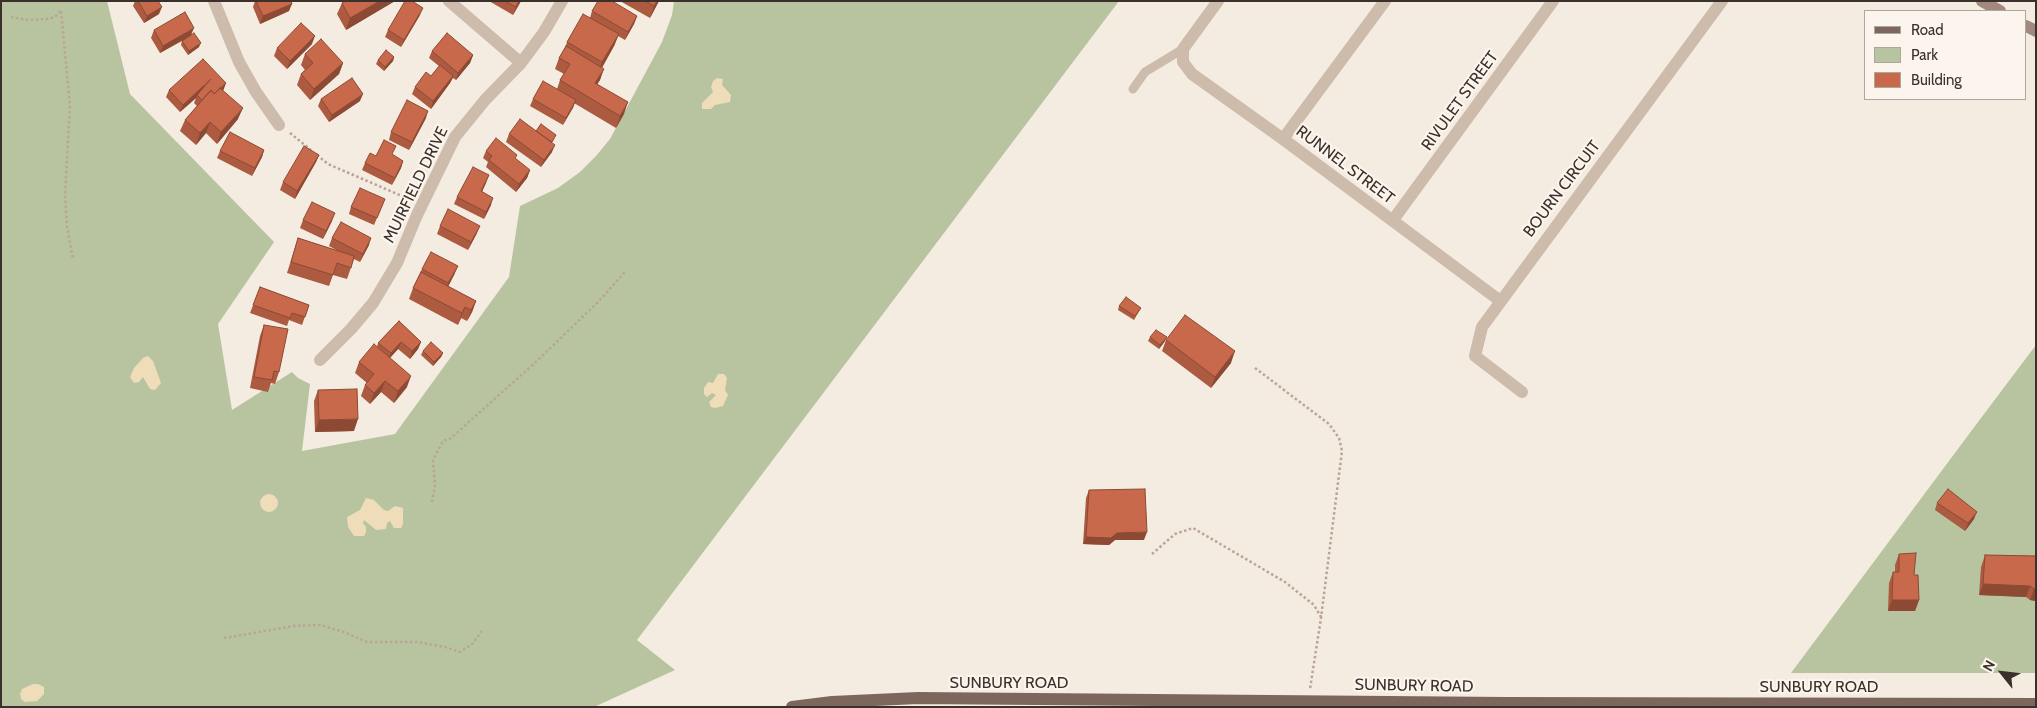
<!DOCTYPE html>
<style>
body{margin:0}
#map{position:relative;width:2037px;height:708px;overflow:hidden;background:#f4ebe1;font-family:Cabin,sans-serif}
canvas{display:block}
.frame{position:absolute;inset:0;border:2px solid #3b302b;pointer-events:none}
.legend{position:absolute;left:1864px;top:10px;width:162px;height:90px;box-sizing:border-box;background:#fbf5ee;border:1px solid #aea6a0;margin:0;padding:6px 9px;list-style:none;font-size:15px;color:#3b302b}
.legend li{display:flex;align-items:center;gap:10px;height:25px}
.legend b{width:25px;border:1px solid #aea6a0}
.north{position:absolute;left:1977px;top:648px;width:50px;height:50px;-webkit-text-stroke:4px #fbf5ee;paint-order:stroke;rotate:299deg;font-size:14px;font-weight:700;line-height:20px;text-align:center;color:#3b302b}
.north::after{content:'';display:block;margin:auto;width:18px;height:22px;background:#3b302b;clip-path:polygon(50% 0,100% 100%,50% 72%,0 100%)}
</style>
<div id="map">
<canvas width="2037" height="708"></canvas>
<div class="frame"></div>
<ul class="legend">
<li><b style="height:6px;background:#7d675c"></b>Road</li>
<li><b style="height:14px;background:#b8c4a0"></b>Park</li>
<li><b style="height:14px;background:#c8694b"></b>Building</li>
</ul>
<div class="north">N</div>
</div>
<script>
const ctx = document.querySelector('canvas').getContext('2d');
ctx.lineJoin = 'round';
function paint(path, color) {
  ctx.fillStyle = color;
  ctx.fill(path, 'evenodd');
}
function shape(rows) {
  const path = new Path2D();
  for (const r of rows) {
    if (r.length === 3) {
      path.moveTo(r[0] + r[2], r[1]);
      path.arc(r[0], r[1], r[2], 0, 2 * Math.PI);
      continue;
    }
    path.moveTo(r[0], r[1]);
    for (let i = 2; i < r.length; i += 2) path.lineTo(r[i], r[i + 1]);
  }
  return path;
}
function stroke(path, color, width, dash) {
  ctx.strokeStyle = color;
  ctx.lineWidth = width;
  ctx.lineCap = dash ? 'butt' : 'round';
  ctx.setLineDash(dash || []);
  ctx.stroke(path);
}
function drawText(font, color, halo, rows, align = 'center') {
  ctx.font = font + ' Cabin,sans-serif';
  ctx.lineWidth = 4.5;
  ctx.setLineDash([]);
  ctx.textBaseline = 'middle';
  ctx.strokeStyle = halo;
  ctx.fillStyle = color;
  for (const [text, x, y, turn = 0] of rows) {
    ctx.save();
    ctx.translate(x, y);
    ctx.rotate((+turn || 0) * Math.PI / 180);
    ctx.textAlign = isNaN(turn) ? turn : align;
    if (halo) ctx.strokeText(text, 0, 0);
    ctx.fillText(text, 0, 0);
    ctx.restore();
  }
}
paint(shape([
 [1,1,107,1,130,94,274,242,218,324,232,410,292,372,298,378,310,384,302,451,395,434,509,277,520,206,558,188,580,172,596,156,610,139,662,42,672,15,674,1,1119,1,637,640,675,670,594,707,1,707],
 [2036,345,2036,673,1791,673,1981,418]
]), '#b8c4a0');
paint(shape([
 [717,78,723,79,722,85,731,95,730,102,715,105,711,109,702,109,702,103,713,92,711,87,713,81],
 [148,356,153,361,161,383,155,390,150,389,143,377,139,382,134,383,130,377,134,368,143,358],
 [718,374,724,374,727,378,725,390,728,395,723,406,715,408,711,407,709,402,716,395,712,393,707,397,704,394,704,388,708,382,713,383],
 [269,503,9],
 [366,498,374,500,384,510,388,511,395,506,403,508,403,524,401,528,394,528,390,521,387,523,386,529,376,530,364,520,363,523,366,527,366,532,364,536,354,536,348,527,347,517,360,510],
 [33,684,38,684,44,687,44,694,37,701,25,702,21,699,20,694,22,689]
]), '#efdcb8');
stroke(shape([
 [11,17,28,20,46,19,55,17,61,10,70,106,65,195,67,227,73,259],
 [290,133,311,150],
 [317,155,328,164,411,200],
 [1255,368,1329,424,1339,438,1342,451,1321,618,1310,689],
 [432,502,435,486,433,460,443,441,451,438,538,360,598,302,625,272],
 [1152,554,1175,534,1193,528,1285,582,1314,605,1321,617],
 [224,638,294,626,320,625,344,632,367,642,418,642,445,647,460,652,472,644,482,631]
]), '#b9a596', 2.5, [2.5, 2.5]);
stroke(shape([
 [1133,89,1145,72,1183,49]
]), '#cdbbac', 9);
stroke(shape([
 [214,1,239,62,256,92,279,125],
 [449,1,521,63],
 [1218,1,1183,49,1183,62,1192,74,1283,139,1499,300],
 [1283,139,1385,1],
 [1393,220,1553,1],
 [320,360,351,329,373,303,397,263,417,215,455,137,485,100,521,63,544,32,562,1],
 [1522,392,1475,356,1482,327,1722,1]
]), '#cdbbac', 12);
stroke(shape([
 [1982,1,2000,11],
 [2026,26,2036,31]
]), '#a18a7d', 12);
stroke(shape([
 [792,707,832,702,918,698,1506,703,2036,704]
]), '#7d675c', 12);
paint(shape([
 [135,1,158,1,159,14,144,23,133,6],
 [255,1,291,1,289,11,260,24,253,7],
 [395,1,346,30,337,14,342,3],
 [489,1,521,1,513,15],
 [620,1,659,1,650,18],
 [592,11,637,16,634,24,625,40,618,36,614,46,602,68,600,80,597,84,624,114,616,128,574,103,563,125,530,106,533,99,557,89,560,80,564,74,555,69,559,58,565,48,567,42,590,18],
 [420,15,401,47,385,37,388,30],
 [154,30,192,34,199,47,188,55,181,45,182,41,160,53,151,38],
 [312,44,287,69,274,56,277,48],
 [432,51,473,55,470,63,456,80,453,78,450,83,431,109,412,94,415,87,431,76,439,66,429,58],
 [305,54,343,63,339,74,310,100,297,85,301,74,305,70,301,65],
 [394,57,393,61,384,71,376,64,378,60],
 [226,83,223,90,238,119,217,144,206,133,196,145,180,131,185,120,197,106,194,103,196,98,180,112,166,97,169,90],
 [321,99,360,101,329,122,318,106],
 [426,118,409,150,389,140,391,132],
 [536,131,556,135,552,142,552,152,541,167,506,142,509,134],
 [264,150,262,157,252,176,217,158,220,151],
 [486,151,530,170,527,178,516,192,486,167,488,162,483,158],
 [319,155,316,162,295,199,280,190,283,182],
 [392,155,403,161,401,168,392,185,362,170,365,163,376,156],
 [486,183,482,192,491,205,484,219,454,204,457,197],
 [385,199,374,225,349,214,351,207],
 [303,220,332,221,323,239,300,228],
 [440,226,477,233,468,250,437,234],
 [298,238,338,251,329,246,332,238,369,245,360,262,354,259,347,279,333,275,329,286,287,273],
 [422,269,455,273,448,286,476,301,472,312,467,321,461,318,458,325,409,299,413,288],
 [260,287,309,305,302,325,289,320,287,326,250,313],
 [1119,306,1141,308,1134,320,1118,310],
 [399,321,421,342,418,349,410,359,398,349,390,358,407,387,394,403,381,392,370,404,361,396,365,385,367,383,355,373,359,362,377,347,378,343],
 [264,325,279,372,275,384,271,383,268,392,250,388,260,336],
 [1150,337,1165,341,1159,349,1148,341],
 [1166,340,1231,363,1211,388,1162,351],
 [423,351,443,353,441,357,433,366,421,355],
 [318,390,354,431,315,432,314,401],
 [1089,490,1144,540,1115,540,1109,545,1083,544,1086,498],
 [1937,503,1974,519,1965,531,1935,510],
 [1899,554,1914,575,1919,600,1915,611,1888,611,1889,583,1893,572,1895,572,1895,565],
 [1985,555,2036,556,2036,601,2030,600,2026,597,1979,595,1981,567]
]), '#ac5a40');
paint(shape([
 [380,1,395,1,346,30,350,18],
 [519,1,521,1,513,15,516,7],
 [657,1,659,1,650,18,654,6],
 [292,4,289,11,260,24,263,16],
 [162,7,159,14,144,23,147,16],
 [423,8,420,15,401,47,404,40],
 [637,16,634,24,625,40,628,32],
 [194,28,191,35,160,53,163,46],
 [619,34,614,46,598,74,602,62],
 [315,36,312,44,287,69,290,61],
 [201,43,199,47,188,55,189,51],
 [473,55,470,63,456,80,458,73],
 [394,57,393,61,384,71,385,67],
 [343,63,339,74,310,100,314,89],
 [604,69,600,80,591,94,595,83],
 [453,76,450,83,431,109,433,101],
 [211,79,197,95,196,98,180,112,183,105],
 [226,83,223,91,213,96],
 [363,94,360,101,329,122,332,115],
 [576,100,573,108,563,125,566,118],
 [628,102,624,114,616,128,620,116],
 [243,108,238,119,217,144,221,132],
 [428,111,426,118,409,150,412,142],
 [210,122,206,133,196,145,200,133],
 [555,145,552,152,541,167,544,160],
 [264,150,262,157,252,176,255,168],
 [319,155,316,162,295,199,297,191],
 [403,161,401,168,392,185,395,178],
 [530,170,527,178,516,192,519,184],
 [489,175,486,183,478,199,481,191],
 [493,198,491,205,484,219,486,212],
 [335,213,332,221,323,239,326,231],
 [480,226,477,233,468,250,471,242],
 [371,238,369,245,360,262,363,254],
 [458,266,455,273,446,291,448,283],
 [476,301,472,312,467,321,471,310],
 [465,307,461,318,458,325,462,313],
 [1167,337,1165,341,1159,349,1160,345],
 [401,342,398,349,388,360,391,353],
 [421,342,418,349,410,359,412,351],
 [1235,351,1231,363,1211,388,1215,377],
 [443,353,441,357,433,366,434,362],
 [411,376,407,387,394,403,398,391],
 [385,381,381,392,370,404,374,393],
 [358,419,354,431,315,432,319,420],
 [1977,512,1974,519,1965,531,1968,523],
 [1147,532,1144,540,1115,540,1109,545,1083,544,1086,537,1117,533],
 [1983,584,2030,586,2026,597,1979,595],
 [2034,589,2036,589,2036,601,2030,600],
 [1892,600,1919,600,1915,611,1888,611]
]), '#8c4a34');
const building = shape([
 [138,1,158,1,162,7,147,16,138,1],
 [256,1,291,1,292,4,263,16,256,1],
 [345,1,380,1,350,18,342,3,345,1],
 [405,1,412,1,423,8,404,40,388,30,405,1],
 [505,1,519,1,516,7,505,1],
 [598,1,612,1,637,16,628,32,592,11,598,1],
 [645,1,657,1,654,6,645,1],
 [185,12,194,28,163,46,154,30,185,12],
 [583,14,619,34,602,62,567,42,583,14],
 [301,23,315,36,290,61,277,48,301,23],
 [194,33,201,43,189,51,182,41,194,33],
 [447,33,473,55,458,73,432,51,447,33],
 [321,39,343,63,314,89,301,74,313,63,305,54,321,39],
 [566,46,604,69,595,83,628,102,620,116,560,80,570,64,559,58,566,46],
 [386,50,394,57,385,67,378,60,386,50],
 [203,59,226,83,214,94,211,90,202,100,197,95,211,79,183,105,169,90,203,59],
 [440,65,453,76,433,101,415,87,426,72,431,76,440,65],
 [352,78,363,94,332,115,321,99,352,78],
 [543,81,576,100,566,118,533,99,543,81],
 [220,88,243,108,221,132,210,122,200,133,185,120,211,90,214,94,220,88],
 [407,100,428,111,412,142,391,132,407,100],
 [520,119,555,145,544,160,509,134,520,119],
 [541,124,556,135,552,142,536,131,541,124],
 [230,132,264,150,255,168,220,151,230,132],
 [496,138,517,155,515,158,530,170,519,184,489,160,492,156,486,151,496,138],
 [384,140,396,146,392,154,403,161,395,178,365,163,370,153,376,156,384,140],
 [304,146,319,155,297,191,283,182,304,146],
 [473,167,489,175,481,191,493,198,486,212,457,197,473,167],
 [360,188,385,199,377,218,351,207,360,188],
 [312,202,335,213,326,231,303,220,312,202],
 [448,209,480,226,471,242,440,226,448,209],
 [341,222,371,238,363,254,332,238,341,222],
 [298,238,354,256,351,268,337,263,333,275,291,262,298,238],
 [431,252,458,266,448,283,422,269,431,252],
 [421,272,476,301,471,310,465,307,462,313,413,288,421,272],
 [260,287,309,305,305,317,292,313,290,318,253,305,260,287],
 [1126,297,1141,308,1135,316,1119,306,1126,297],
 [1185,315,1235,351,1215,377,1166,340,1185,315],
 [399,321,421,342,412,351,401,342,391,353,378,343,399,321],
 [264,325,288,329,279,372,274,371,272,380,254,377,264,325],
 [1156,330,1167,337,1160,345,1150,337,1156,330],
 [431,342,443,353,434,362,423,351,431,342],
 [374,344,411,376,398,391,385,381,374,393,365,385,374,374,359,362,374,344],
 [357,389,358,419,319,420,318,390,357,389],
 [1145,489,1147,532,1117,533,1111,538,1086,537,1089,490,1145,489],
 [1948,489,1977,512,1968,523,1937,503,1948,489],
 [1916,553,1914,575,1918,575,1919,600,1892,600,1893,572,1899,572,1899,554,1916,553],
 [1985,555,2036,556,2036,589,2034,589,2030,586,1983,584,1985,555]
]);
paint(building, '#c8694b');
stroke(building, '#8c4a34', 1);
drawText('16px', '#3b302b', '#fbf5ee', [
 ["RIVULET STREET",1460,101,-54],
 ["RUNNEL STREET",1345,165,37],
 ["MUIRFIELD DRIVE",416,185,-64],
 ["BOURN CIRCUIT",1562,189,-53],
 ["SUNBURY ROAD",1009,683],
 ["SUNBURY ROAD",1414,686,1],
 ["SUNBURY ROAD",1819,687]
]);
</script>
